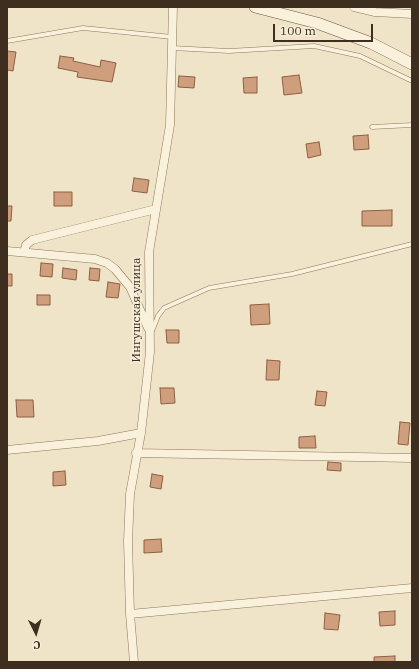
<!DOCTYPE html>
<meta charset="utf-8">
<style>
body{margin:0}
#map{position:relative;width:419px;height:669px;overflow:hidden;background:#f0e4c8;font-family:"IBM Plex Serif",serif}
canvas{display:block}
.frame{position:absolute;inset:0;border:8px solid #3d2e20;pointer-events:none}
.north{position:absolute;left:16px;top:613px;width:40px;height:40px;-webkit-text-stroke:3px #f7eed8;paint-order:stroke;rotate:175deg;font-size:11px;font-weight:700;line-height:16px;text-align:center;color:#3d2e20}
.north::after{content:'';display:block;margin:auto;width:14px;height:18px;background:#3d2e20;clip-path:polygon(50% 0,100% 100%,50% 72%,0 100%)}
.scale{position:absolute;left:273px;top:24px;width:100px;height:18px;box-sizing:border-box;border:2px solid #3d2e20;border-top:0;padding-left:5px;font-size:12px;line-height:14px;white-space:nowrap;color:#3d2e20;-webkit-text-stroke:3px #f7eed8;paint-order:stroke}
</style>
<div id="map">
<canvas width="419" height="669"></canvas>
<div class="frame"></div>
<div class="north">С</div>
<div class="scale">100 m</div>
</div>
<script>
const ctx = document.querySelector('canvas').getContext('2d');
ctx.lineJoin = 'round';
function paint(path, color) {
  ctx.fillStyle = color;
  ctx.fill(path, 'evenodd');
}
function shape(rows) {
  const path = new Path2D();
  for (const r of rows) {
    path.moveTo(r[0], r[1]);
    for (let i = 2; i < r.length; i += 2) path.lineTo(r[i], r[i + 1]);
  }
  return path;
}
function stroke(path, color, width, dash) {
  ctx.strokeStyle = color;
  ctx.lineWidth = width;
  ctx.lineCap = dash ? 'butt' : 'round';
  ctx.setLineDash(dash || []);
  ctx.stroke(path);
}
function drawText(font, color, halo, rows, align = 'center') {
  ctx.font = font + ' "IBM Plex Serif",serif';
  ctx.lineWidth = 3;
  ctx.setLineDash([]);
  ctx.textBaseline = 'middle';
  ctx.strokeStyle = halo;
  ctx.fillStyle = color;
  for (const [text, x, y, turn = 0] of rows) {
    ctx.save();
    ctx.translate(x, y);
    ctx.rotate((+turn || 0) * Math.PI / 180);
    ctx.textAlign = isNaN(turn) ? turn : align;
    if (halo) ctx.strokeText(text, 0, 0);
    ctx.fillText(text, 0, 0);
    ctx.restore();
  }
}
const building = shape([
 [7,51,16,52,13,71,7,70,7,51],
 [60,56,74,58,73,61,100,67,101,60,116,63,112,82,77,77,78,72,58,68,60,56],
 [299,75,302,93,284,95,282,77,299,75],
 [179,76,195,77,194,88,178,87,179,76],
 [257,77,257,93,244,93,243,78,257,77],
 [368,135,369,149,354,150,353,136,368,135],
 [319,142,321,155,308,158,306,144,319,142],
 [134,178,149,180,147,193,132,191,134,178],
 [54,192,72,192,72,206,54,206,54,192],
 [7,206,12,206,11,221,7,221,7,206],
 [392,210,392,226,362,226,362,211,392,210],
 [41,263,53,264,52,277,40,276,41,263],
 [63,268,77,270,76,280,62,278,63,268],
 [90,268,100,269,99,281,89,280,90,268],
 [7,274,12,274,12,286,7,286,7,274],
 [108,282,120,284,118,298,106,297,108,282],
 [37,295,50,295,50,305,37,305,37,295],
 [269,304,270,324,251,325,250,305,269,304],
 [166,330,179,330,179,343,167,343,166,330],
 [267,360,280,361,279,380,266,380,267,360],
 [160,388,174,388,175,403,161,404,160,388],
 [317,391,327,392,325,406,315,405,317,391],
 [16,400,33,400,34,417,17,417,16,400],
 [400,422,410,423,408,445,398,444,400,422],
 [315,436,316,448,299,448,299,437,315,436],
 [328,462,341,463,341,471,327,470,328,462],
 [65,471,66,485,53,486,53,472,65,471],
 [152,474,163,476,161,489,150,487,152,474],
 [161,539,162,552,144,553,144,540,161,539],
 [395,611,395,625,380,626,379,612,395,611],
 [325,613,340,615,338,630,324,629,325,613],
 [395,656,395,662,374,662,374,657,395,656]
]);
paint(building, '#cf9f7d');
stroke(building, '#8d5f41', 1);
const lane = shape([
 [7,41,83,28,172,37],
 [172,48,229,51,314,46,360,56,412,81],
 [372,127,412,125],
 [152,331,158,316,164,308,209,288,292,274,412,244]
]);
const street = shape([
 [354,7,375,12,412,14],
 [7,251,95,259,107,263,115,269,130,287,148,328],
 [24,252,26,245,32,240,156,209],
 [7,450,98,441,141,433],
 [136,453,412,458],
 [130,614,412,588],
 [134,662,130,614,128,541,130,494,141,433,150,352,149,252,170,125,173,7]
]);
const secondary = shape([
 [255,7,317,23,371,43,412,64]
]);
stroke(lane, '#8d765c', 5);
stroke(street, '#8d765c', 9);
stroke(secondary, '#6f573f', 12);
stroke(lane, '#faf1dc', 4);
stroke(street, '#faf1dc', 8);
stroke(secondary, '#faf1dc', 11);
drawText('12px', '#3d2e20', '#f7eed8', [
 ["Ингушская улица",137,310,-90]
]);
</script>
